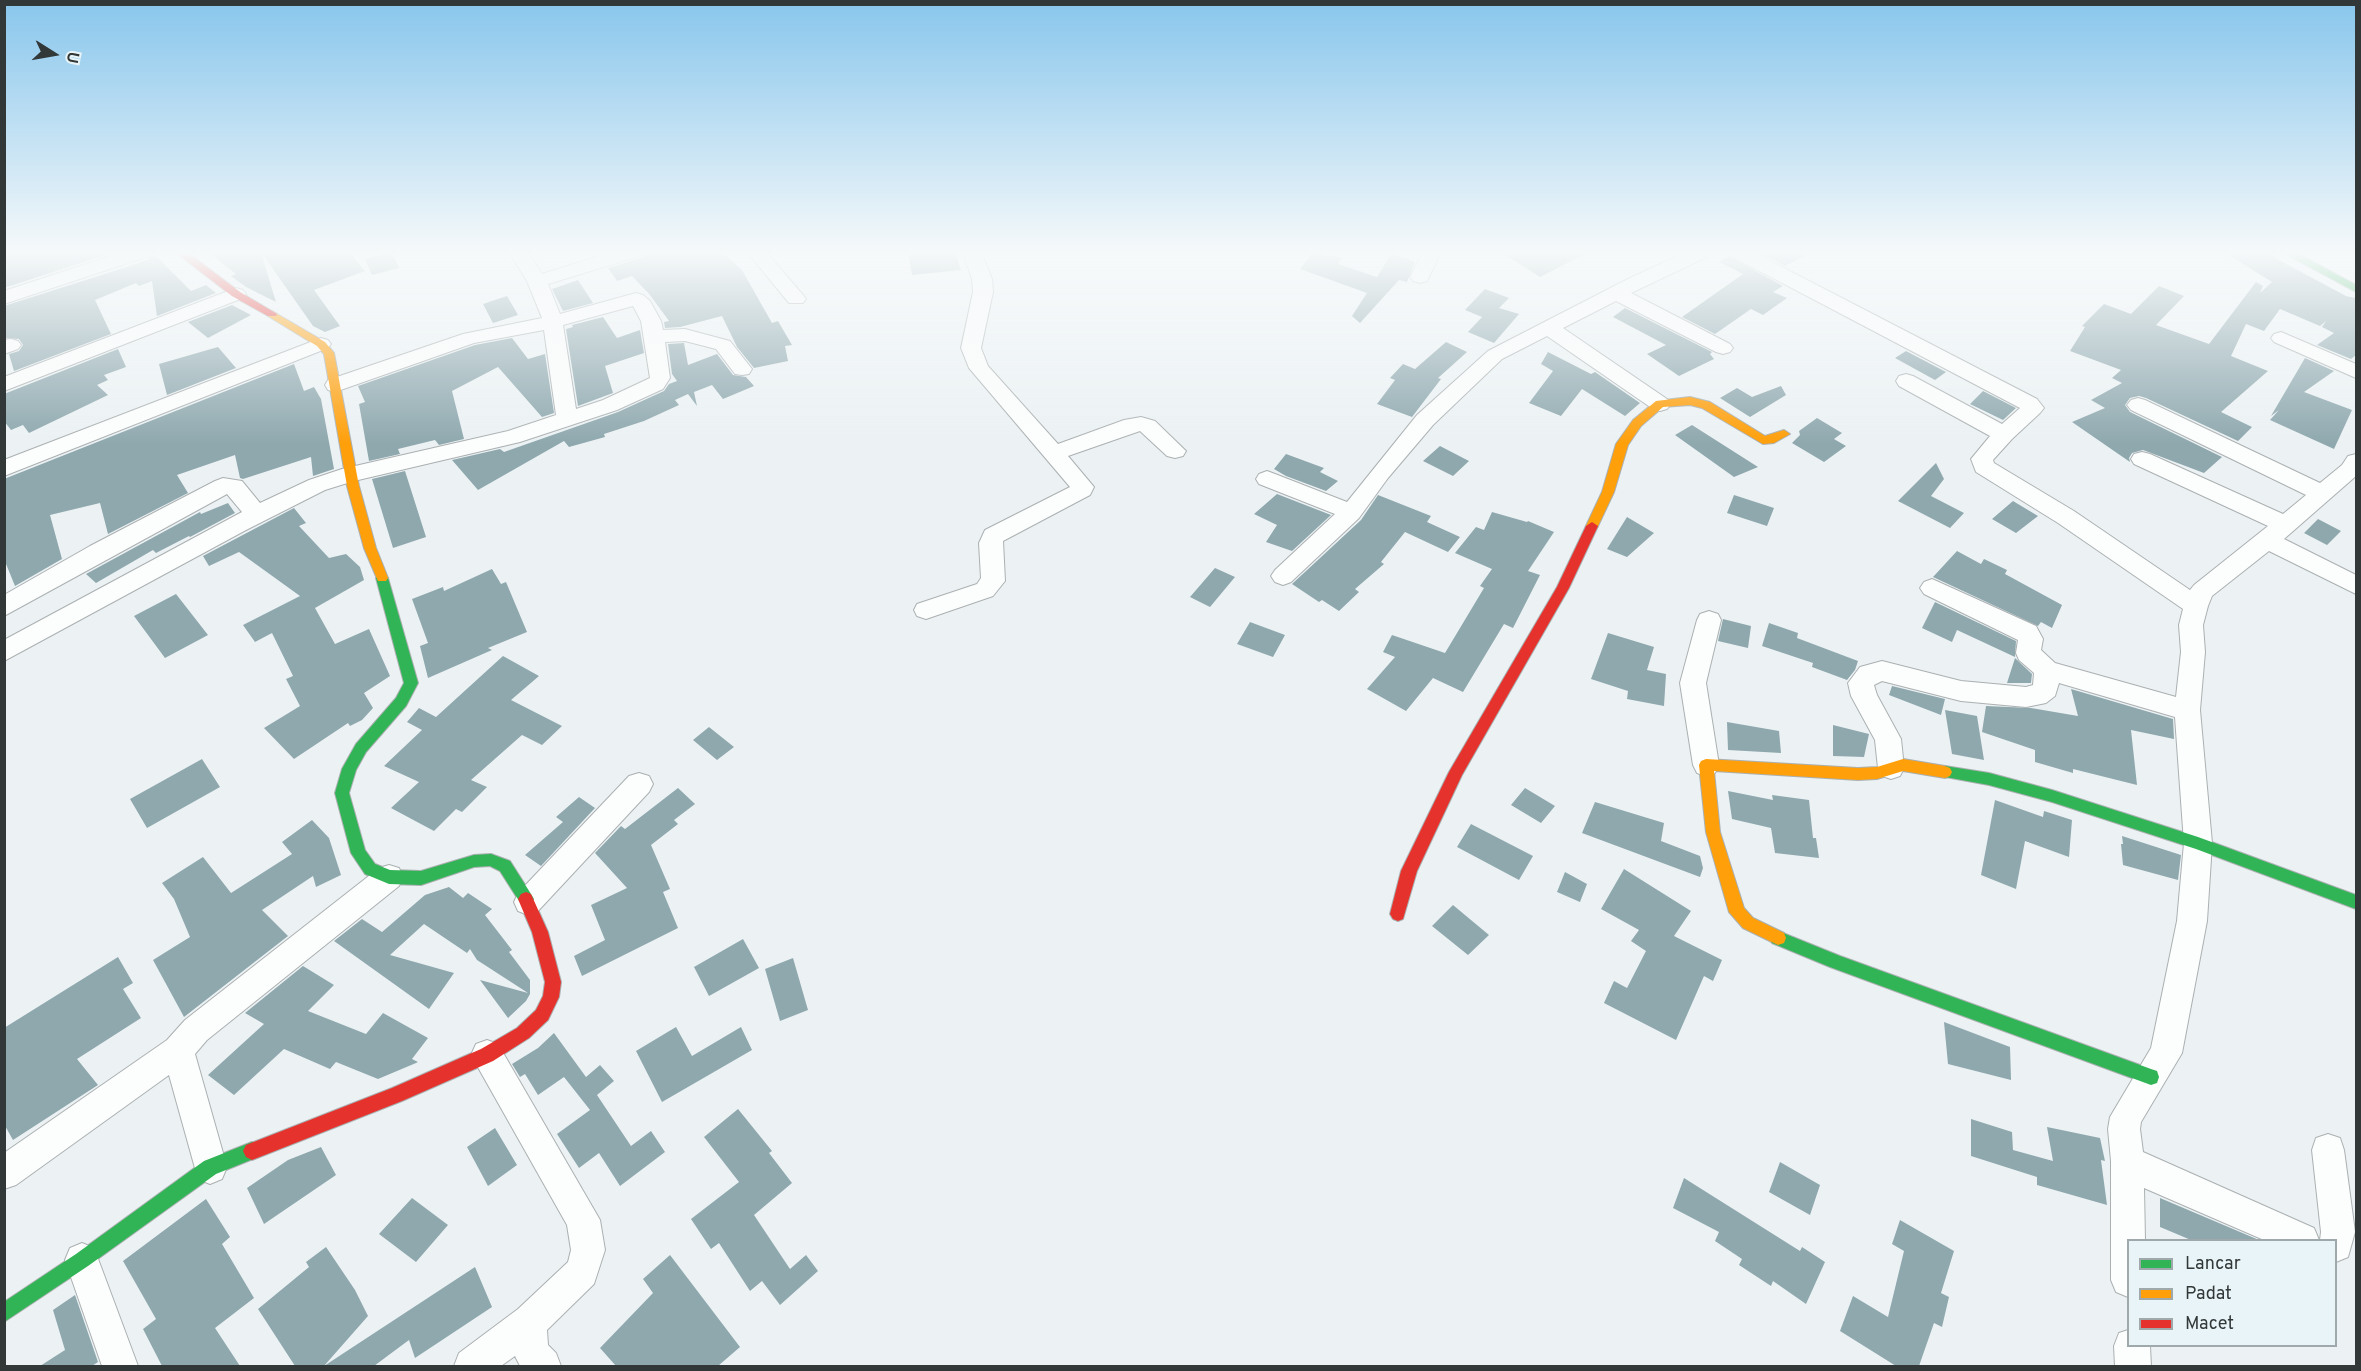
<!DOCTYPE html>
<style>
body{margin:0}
#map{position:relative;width:2361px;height:1371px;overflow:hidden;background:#ecf2f4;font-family:Overpass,sans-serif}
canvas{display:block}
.frame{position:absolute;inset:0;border:6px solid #323738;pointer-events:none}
.legend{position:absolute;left:2127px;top:1239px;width:210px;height:108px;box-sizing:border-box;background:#e8f4f7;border:2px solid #9fa8ab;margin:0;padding:8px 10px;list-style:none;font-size:18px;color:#323738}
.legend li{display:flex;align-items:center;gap:12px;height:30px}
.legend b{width:30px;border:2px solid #9fa8ab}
.north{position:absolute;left:24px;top:24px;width:60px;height:60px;-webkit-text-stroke:4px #e8f4f7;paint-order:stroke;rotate:101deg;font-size:16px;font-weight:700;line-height:24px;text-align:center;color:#323738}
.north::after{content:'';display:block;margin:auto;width:21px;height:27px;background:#323738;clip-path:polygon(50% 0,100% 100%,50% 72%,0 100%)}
</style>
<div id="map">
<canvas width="2361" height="1371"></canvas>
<div class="frame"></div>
<ul class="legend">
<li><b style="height:8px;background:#30b455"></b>Lancar</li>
<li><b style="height:8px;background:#ff9f0a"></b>Padat</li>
<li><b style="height:8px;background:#e5322d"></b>Macet</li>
</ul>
<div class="north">U</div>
</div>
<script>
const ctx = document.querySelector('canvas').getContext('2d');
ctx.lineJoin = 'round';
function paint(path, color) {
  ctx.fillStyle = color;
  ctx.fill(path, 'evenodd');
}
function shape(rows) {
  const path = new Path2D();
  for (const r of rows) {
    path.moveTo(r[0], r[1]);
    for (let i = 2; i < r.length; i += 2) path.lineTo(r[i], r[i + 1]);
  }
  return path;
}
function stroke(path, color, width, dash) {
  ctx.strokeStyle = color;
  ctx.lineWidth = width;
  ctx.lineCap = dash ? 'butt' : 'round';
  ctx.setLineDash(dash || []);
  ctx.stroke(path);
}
paint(shape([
 [4,252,115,252,4,288],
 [208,252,261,252,276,302,246,287,231,276,236,274],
 [261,252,349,252,365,271,314,290,340,326,325,332,313,326],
 [388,252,392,252,399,268,372,275,365,259],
 [650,252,722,252,742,270,772,323,778,321,792,345,785,346,788,361,754,368,737,347,722,316,680,327,665,328,664,322,669,321,650,295,632,276,617,281,608,268,641,258],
 [908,252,955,252,961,270,912,275],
 [1313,252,1342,258,1338,264,1377,277,1392,253,1415,262,1407,282,1399,280,1360,323,1352,316,1367,293,1300,269],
 [1501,252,1589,252,1540,277],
 [1758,252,1812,252,1785,266],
 [2224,252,2271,252,2277,259,2346,296,2356,298,2356,355,2351,359,2317,345,2334,333,2322,327,2326,321,2320,326,2280,309,2264,331,2246,324,2231,356,2268,371,2221,412,2252,427,2238,441,2146,398,2139,396,2130,398,2125,405,2130,412,2222,457,2204,473,2143,450,2132,453,2129,458,2130,462,2072,422,2105,408,2091,400,2122,383,2112,378,2121,370,2070,351,2085,327,2082,326,2104,304,2131,314,2159,286,2184,296,2156,325,2209,344,2256,282,2263,286,2260,293,2272,282],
 [153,253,191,291,206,285,216,293,157,316,152,281,139,286,136,283,95,300,111,334,14,371,9,354,19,351,23,345,19,339,5,338,4,306,136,264,149,259],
 [1729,256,1783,286,1773,292,1787,298,1763,315,1751,309,1715,334,1682,317,1743,274,1719,262],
 [578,280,593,303,563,311,552,289],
 [1485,289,1509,298,1499,308,1519,314,1494,343,1468,332,1482,317,1465,310],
 [507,296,518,315,493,323,483,304],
 [232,305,251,315,208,338,188,322],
 [1625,308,1712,352,1710,354,1714,359,1679,376,1647,354,1666,345,1613,317],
 [603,317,617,338,640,330,644,353,605,366,613,393,578,406,566,329,573,327,572,325],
 [512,338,528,359,545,354,554,413,542,417,498,367,452,391,464,439,439,445,435,440,398,449,400,454,369,461,359,404,365,402,358,386,475,345],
 [1446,342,1467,352,1438,378,1441,379,1412,417,1377,404,1395,380,1390,378,1403,364,1415,369],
 [684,343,688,365,717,354,733,375,746,377,754,386,723,399,712,385,694,392,697,406,688,394,675,400,679,405,644,421,604,434,605,437,569,447,564,441,478,490,452,460,500,449,504,452,618,412,664,391,669,384,677,381,672,374,668,344],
 [218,347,236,368,167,395,159,364],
 [118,349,126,367,104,375,108,380,97,385,108,395,29,433,23,425,11,430,4,421,4,394],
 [1906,351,1946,372,1935,380,1895,358],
 [1548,352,1591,374,1595,372,1640,403,1625,416,1582,389,1561,416,1529,403,1553,371,1541,364],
 [2305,358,2334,371,2304,392,2352,410,2334,449,2270,420,2279,410,2271,416],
 [294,364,304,391,314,387,321,399,334,469,313,476,311,457,243,479,240,478,235,455,177,475,188,493,108,534,100,503,50,515,62,559,15,586,4,559,4,479],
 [1781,386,1786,395,1750,417,1720,398,1737,388,1752,397],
 [1983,391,2016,408,2003,420,1970,404],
 [1817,418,1842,433,1834,439,1846,446,1824,462,1792,443,1800,435,1799,431],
 [1692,425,1758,467,1734,477,1675,435],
 [1440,446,1469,461,1453,476,1423,461],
 [1286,454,1324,468,1320,472,1338,481,1326,491,1286,476,1274,469],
 [1936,463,1944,479,1931,496,1964,513,1950,528,1898,501],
 [405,471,426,537,393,548,372,479],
 [1277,494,1331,515,1292,551,1266,542,1277,525,1254,514],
 [1378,495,1431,516,1427,522,1460,537,1448,552,1405,532,1381,562,1384,564,1355,589,1359,592,1339,611,1322,600,1319,602,1292,584,1361,520],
 [1734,495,1774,508,1767,526,1727,513],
 [2013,501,2038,516,2016,533,1992,519],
 [228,503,235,513,190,537,189,536,156,553,153,550,96,583,86,574,200,512,201,514],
 [294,508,306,523,299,526,329,558,346,554,360,567,364,580,315,608,335,644,369,629,390,676,364,693,373,708,362,720,350,726,348,723,294,759,264,728,300,706,286,679,293,676,272,633,255,642,243,625,300,596,239,552,209,566,203,556],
 [1492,512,1527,522,1528,521,1554,532,1528,571,1540,575,1513,628,1504,624,1463,692,1433,678,1406,711,1367,689,1395,657,1383,652,1392,635,1445,653,1484,588,1480,586,1492,569,1455,553,1476,527,1484,530],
 [1627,517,1654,533,1627,557,1607,549],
 [2318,519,2341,531,2327,545,2304,533],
 [1957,551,1981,564,1984,559,2007,570,2005,574,2062,605,2052,628,2041,622,2038,626,1933,577],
 [1215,568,1235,577,1210,607,1190,597],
 [492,569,501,584,506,582,527,632,488,648,492,650,428,678,420,646,428,643,412,599,443,587,444,591],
 [176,594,208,635,165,658,134,616],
 [1935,602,2016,641,2015,657,1957,630,1952,642,1922,628],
 [1723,619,1751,626,1748,648,1718,641],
 [1250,622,1285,635,1273,657,1237,644],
 [1769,623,1798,633,1797,638,1858,661,1855,670,1847,680,1812,667,1813,663,1762,646],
 [1608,633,1654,647,1647,670,1666,674,1664,706,1627,699,1628,691,1591,679],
 [503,656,539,676,511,700,562,726,542,745,522,735,471,780,487,787,462,812,456,809,434,831,391,808,419,782,384,766,422,730,407,722,419,708,436,717],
 [2015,658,2032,674,2031,683,2007,683],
 [1892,686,1945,699,1941,715,1889,695],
 [2071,689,2173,719,2174,739,2131,730,2137,785,2073,769,2073,773,2035,762,2035,750,1982,732,1986,706,2031,708,2078,716],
 [1945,710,1977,716,1984,760,1952,754],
 [1727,722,1779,731,1781,753,1728,750],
 [1833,725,1869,734,1864,757,1833,756],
 [709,727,734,747,717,760,693,740],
 [202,759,220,787,147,828,130,799],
 [678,788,695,804,674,820,678,824,651,845,670,889,663,892,678,928,582,976,574,956,605,940,591,905,627,888,595,853,621,826,625,829],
 [1525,788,1555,806,1541,823,1511,805],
 [1728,791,1773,800,1772,795,1809,800,1813,838,1816,838,1819,858,1775,853,1771,828,1732,819],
 [579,797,595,808,541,866,525,855,563,822,556,817],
 [1995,800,2043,817,2044,811,2072,820,2069,857,2025,841,2016,889,1981,875],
 [1595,802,1664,823,1661,841,1700,856,1703,868,1700,877,1582,833],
 [312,820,329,838,341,875,316,887,313,876,262,910,288,936,184,1017,153,960,190,937,174,899,162,883,203,857,231,893,292,854,282,842],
 [1471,824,1533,856,1519,880,1457,847],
 [2122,836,2181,855,2178,880,2123,865,2121,844,2123,844],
 [1624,869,1691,911,1674,936,1722,960,1713,981,1704,976,1676,1040,1604,1003,1614,981,1627,988,1646,951,1631,941,1639,930,1601,909],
 [1565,872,1587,884,1580,902,1557,892],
 [449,887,463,898,468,893,492,909,485,915,512,950,509,952,530,980,530,994,526,1001,508,1018,480,980,528,993,477,960,470,949,467,953,424,924,390,955,454,973,429,1009,334,941,362,919,382,932,425,895],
 [1453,905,1489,935,1468,955,1432,926],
 [743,939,759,968,709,996,694,967],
 [118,957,133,983,123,989,141,1018,77,1059,98,1085,13,1140,4,1124,4,1028],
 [793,958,808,1010,780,1021,765,969],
 [303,966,334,985,308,1011,366,1034,383,1013,428,1038,412,1059,418,1062,416,1063,378,1079,336,1062,330,1069,284,1049,234,1095,208,1075,264,1024,245,1013],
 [1944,1022,2010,1047,2011,1080,1948,1064],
 [676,1027,692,1056,741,1027,752,1050,662,1102,636,1051],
 [554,1033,586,1077,600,1065,614,1081,597,1095,631,1146,651,1131,665,1152,620,1186,599,1153,579,1168,557,1134,590,1110,564,1077,538,1095,525,1074,520,1077,512,1064,538,1048],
 [738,1109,772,1151,769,1153,792,1183,754,1215,790,1269,806,1255,818,1271,780,1305,762,1281,750,1291,719,1243,711,1249,691,1219,739,1182,704,1137],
 [1971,1119,2012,1132,2013,1150,2053,1161,2047,1127,2100,1138,2105,1161,2101,1160,2107,1205,2037,1185,2037,1177,1971,1156],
 [495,1128,517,1165,488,1186,467,1147],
 [321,1147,336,1175,264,1224,247,1188,288,1160],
 [1780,1162,1820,1185,1810,1215,1769,1192],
 [1684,1178,1800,1251,1802,1247,1825,1262,1806,1304,1773,1281,1771,1286,1739,1265,1742,1259,1715,1241,1719,1232,1673,1208],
 [412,1198,448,1225,416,1262,379,1234],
 [2160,1198,2259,1240,2191,1240,2160,1227],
 [206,1199,230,1237,222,1244,254,1298,215,1328,240,1366,162,1366,143,1329,156,1319,123,1261],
 [1900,1220,1954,1251,1941,1293,1949,1297,1942,1327,1934,1323,1919,1366,1896,1366,1840,1331,1853,1296,1888,1317,1904,1251,1892,1244],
 [326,1247,355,1290,368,1316,324,1366,475,1267,492,1307,415,1358,409,1340,374,1366,295,1366,258,1309,309,1267,306,1262],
 [670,1255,740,1347,718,1366,616,1366,600,1348,653,1293,643,1279],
 [75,1295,98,1362,92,1366,40,1366,65,1350,53,1310]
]), '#8ea8ae');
const street = shape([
 [123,252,151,252,149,256,4,304,4,291,123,252],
 [509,252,528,252,542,274,612,252,642,252,640,256,548,284,560,314,636,293,643,295,650,301,661,321,663,330,685,329,730,341,752,369,749,374,742,375,735,374,716,349,685,341,665,342,670,378,663,389,617,410,520,442,354,481,325,490,246,530,4,661,4,640,242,512,227,494,4,616,4,595,90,546,215,481,223,478,242,481,260,503,309,480,342,469,508,431,556,415,544,330,474,343,335,392,328,390,325,385,328,380,463,334,542,318,527,281,509,252],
 [633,306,641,321,650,378,603,400,576,409,563,325,633,306],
 [747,252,766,252,803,295,806,299,803,303,789,303,747,252],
 [963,252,981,252,992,279,993,292,981,348,988,366,1058,444,1124,420,1141,417,1155,421,1186,451,1183,456,1175,458,1167,456,1140,431,1068,456,1094,487,1090,495,1003,541,1005,581,993,596,926,619,917,616,914,610,917,604,977,584,981,578,979,543,985,530,1070,487,969,368,961,348,973,292,972,279,963,252],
 [1423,252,1441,252,1427,281,1420,283,1413,281,1410,277,1423,252],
 [1686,252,1711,252,1709,256,1631,293,1730,344,1733,348,1730,352,1723,354,1716,352,1616,301,1563,328,1667,399,1671,404,1667,409,1660,411,1653,409,1547,336,1502,359,1433,425,1388,478,1359,518,1291,582,1283,585,1275,582,1271,576,1275,570,1335,514,1259,484,1256,479,1259,474,1267,471,1275,474,1347,502,1417,415,1488,351,1628,279,1686,252],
 [1729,252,1753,252,2037,399,2044,408,2040,413,2012,439,1993,460,1994,463,2074,511,2190,590,2194,585,2268,526,2134,464,2131,459,2134,454,2142,452,2150,454,2283,514,2306,495,2131,410,2127,405,2131,400,2138,398,2145,400,2320,483,2342,465,2348,456,2356,454,2356,476,2284,539,2356,575,2356,594,2269,551,2212,596,2208,606,2203,625,2205,652,2200,710,2212,843,2207,921,2182,1053,2141,1122,2140,1129,2143,1152,2314,1228,2319,1240,2264,1240,2144,1188,2145,1240,2128,1240,2128,1297,2116,1292,2111,1280,2111,1161,2108,1129,2110,1117,2151,1048,2177,921,2184,843,2175,717,2059,683,2055,696,2046,703,2026,707,1961,701,1882,681,1874,685,1877,695,1901,739,1904,768,1900,776,1891,779,1882,776,1878,768,1875,740,1851,696,1848,683,1860,667,1882,661,1961,681,2026,687,2033,685,2034,673,2019,660,2016,653,2018,640,1924,594,1920,588,1924,582,1932,579,2036,626,2043,639,2041,650,2055,663,2176,697,2181,652,2179,625,2183,609,2058,523,1976,472,1971,459,1990,436,1899,386,1896,381,1899,376,1906,374,1913,376,2002,424,2020,408,1731,256,1729,252],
 [236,288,243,290,246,294,243,298,4,391,4,377,236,288],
 [2281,332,2356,364,2356,378,2274,342,2271,338,2274,334,2281,332],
 [321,338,328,340,331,344,328,348,4,476,4,460,321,338],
 [11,339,18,341,21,345,18,349,4,354,4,340,11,339],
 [1709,611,1718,614,1721,620,1706,683,1719,765,1715,773,1706,776,1697,773,1693,765,1680,683,1697,620,1700,614,1709,611],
 [639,773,649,776,653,784,649,792,538,911,528,915,518,911,514,902,518,893,629,776,639,773],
 [389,865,399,868,403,877,399,886,207,1040,195,1054,227,1167,222,1179,210,1184,198,1179,169,1075,16,1185,4,1189,4,1153,167,1040,185,1020,379,868,389,865],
 [487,1040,498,1044,600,1220,605,1250,594,1284,547,1330,548,1345,556,1353,561,1366,520,1366,515,1356,501,1366,454,1366,459,1353,518,1309,568,1262,571,1250,567,1225,471,1055,476,1044,487,1040],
 [2328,1134,2340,1138,2344,1150,2355,1232,2348,1257,2336,1262,2336,1240,2320,1240,2321,1232,2312,1150,2316,1138,2328,1134],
 [82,1243,94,1248,138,1366,102,1366,65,1260,70,1248,82,1243],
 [2128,1330,2128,1346,2150,1346,2151,1366,2115,1366,2114,1346,2119,1333,2128,1330]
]);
const fast = shape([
 [2282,252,2295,252,2356,285,2356,292,2282,252],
 [382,573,388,578,418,683,406,706,366,752,356,770,349,793,365,850,375,864,390,870,421,871,474,855,491,854,510,861,531,894,534,899,531,904,526,906,521,904,500,871,490,866,474,867,421,885,389,884,365,874,351,853,335,793,342,769,356,744,396,698,404,683,376,578,382,573],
 [1945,766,1989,773,2052,790,2198,837,2356,895,2356,909,2196,849,2052,802,1989,785,1940,776,1938,772,1940,768,1945,766],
 [1778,931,1840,956,2151,1069,2157,1071,2159,1077,2157,1083,2151,1085,1830,967,1772,943,1770,938,1772,933,1778,931],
 [252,1142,258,1145,261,1151,258,1157,216,1174,88,1266,4,1322,4,1302,76,1254,204,1161,252,1142]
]);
const slow = shape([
 [272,311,325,342,334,353,359,486,376,548,388,578,386,581,378,581,364,548,347,486,324,354,317,346,268,316,268,312,272,311],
 [1690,397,1710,402,1765,436,1784,430,1790,434,1774,443,1763,444,1702,408,1690,405,1663,407,1641,426,1628,445,1614,492,1598,526,1596,529,1588,529,1586,526,1602,492,1616,444,1633,420,1656,401,1690,397],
 [1706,759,1858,768,1877,767,1903,759,1945,766,1950,768,1952,772,1950,776,1945,778,1903,771,1877,779,1858,780,1714,771,1720,832,1744,908,1753,918,1784,933,1786,938,1784,943,1778,945,1743,928,1729,912,1706,832,1699,765,1701,761,1706,759]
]);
const jam = shape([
 [175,252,187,252,240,292,277,314,276,316,268,316,232,296,175,252],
 [1592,522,1598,526,1569,588,1462,775,1417,871,1403,919,1398,921,1393,919,1390,914,1401,871,1449,772,1557,587,1586,526,1592,522],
 [526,892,531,894,548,932,561,982,559,997,548,1020,529,1038,493,1061,402,1101,252,1160,246,1157,243,1151,246,1145,392,1088,481,1049,517,1028,536,1010,543,996,545,982,532,932,518,899,521,894,526,892]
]);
stroke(street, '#abb0b1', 2);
stroke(fast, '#abb0b1', 2);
stroke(slow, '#abb0b1', 2);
stroke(jam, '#abb0b1', 2);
paint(street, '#fcfdfd');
paint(fast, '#30b455');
paint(slow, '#ff9f0a');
paint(jam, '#e5322d');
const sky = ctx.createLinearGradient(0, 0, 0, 444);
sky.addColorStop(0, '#88c6ec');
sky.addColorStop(0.57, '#f6f9fa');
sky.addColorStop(1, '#f6f9fa00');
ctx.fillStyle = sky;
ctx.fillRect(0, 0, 2361, 444);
</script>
